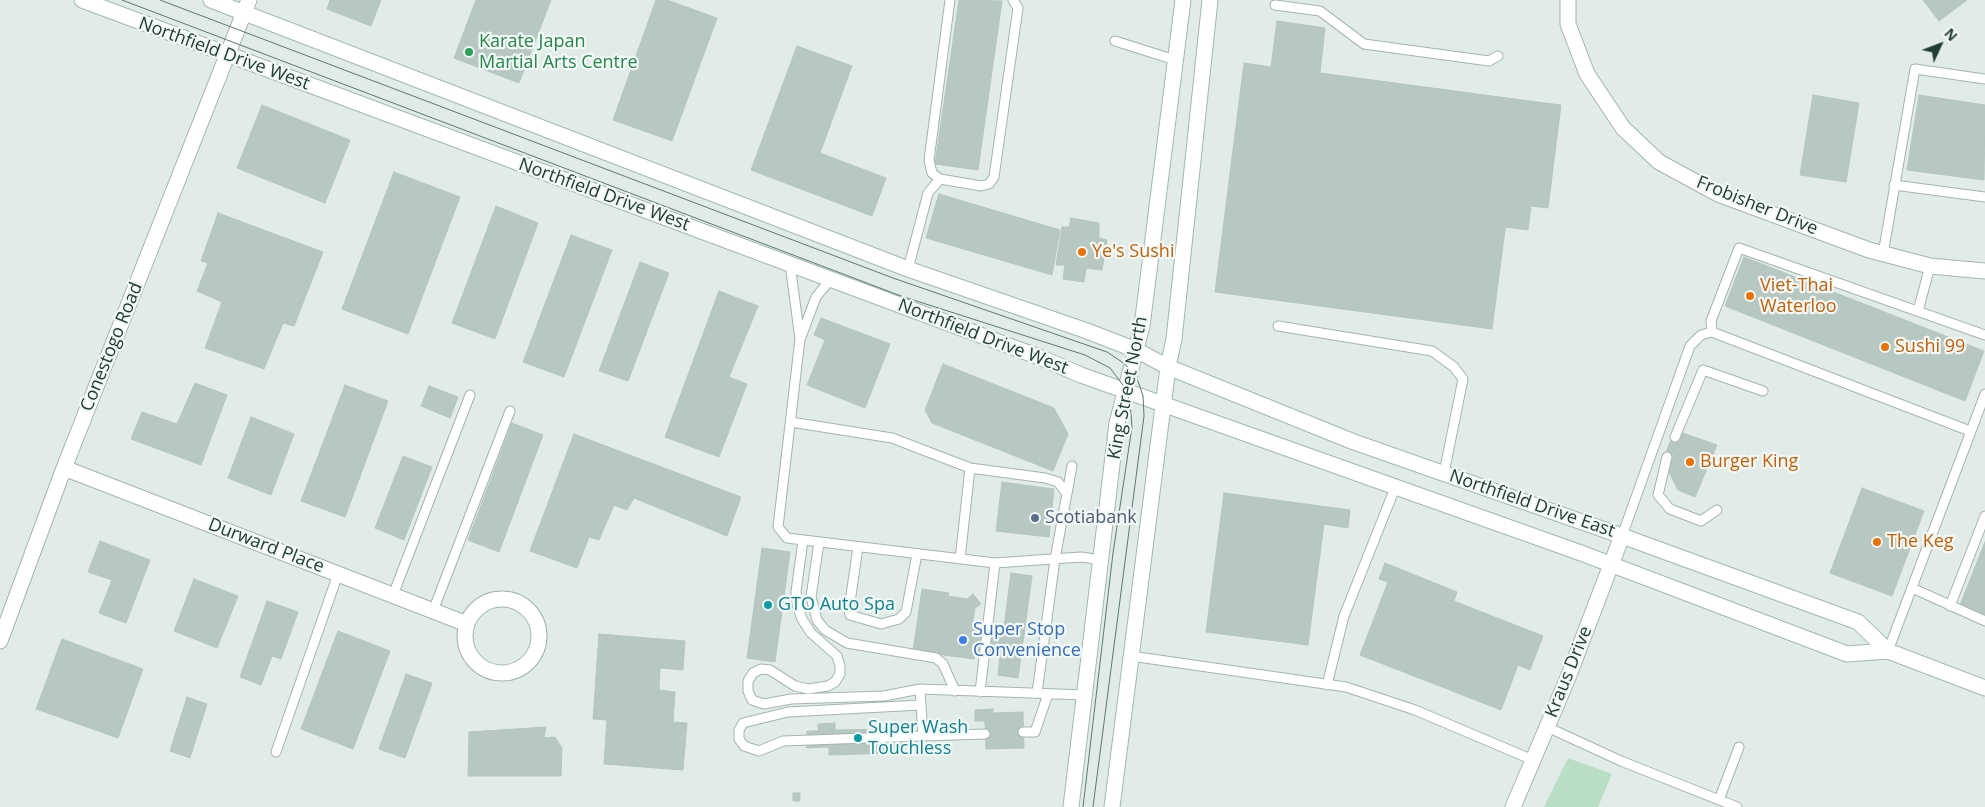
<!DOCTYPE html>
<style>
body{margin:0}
#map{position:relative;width:1985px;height:807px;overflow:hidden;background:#e1ece8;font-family:"Open Sans",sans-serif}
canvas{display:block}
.north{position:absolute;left:1915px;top:20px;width:50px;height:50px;-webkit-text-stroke:4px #f2f8f5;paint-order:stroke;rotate:47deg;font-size:14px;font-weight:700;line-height:20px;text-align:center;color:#213d36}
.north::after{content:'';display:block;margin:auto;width:18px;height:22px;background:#213d36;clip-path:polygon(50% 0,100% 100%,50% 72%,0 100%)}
</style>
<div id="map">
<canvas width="1985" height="807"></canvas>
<div class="north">N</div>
</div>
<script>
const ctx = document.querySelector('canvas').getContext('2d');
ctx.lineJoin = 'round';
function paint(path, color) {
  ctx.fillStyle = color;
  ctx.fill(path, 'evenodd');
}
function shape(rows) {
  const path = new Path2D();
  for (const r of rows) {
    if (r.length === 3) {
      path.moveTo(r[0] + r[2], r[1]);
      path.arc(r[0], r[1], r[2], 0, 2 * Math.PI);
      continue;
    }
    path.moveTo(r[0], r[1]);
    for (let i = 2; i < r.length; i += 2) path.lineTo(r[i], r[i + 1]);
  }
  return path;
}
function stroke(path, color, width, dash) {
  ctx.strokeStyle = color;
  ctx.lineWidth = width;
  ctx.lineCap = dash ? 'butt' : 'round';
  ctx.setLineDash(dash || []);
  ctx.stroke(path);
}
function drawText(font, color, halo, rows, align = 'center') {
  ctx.font = font + ' "Open Sans",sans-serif';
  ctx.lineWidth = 4.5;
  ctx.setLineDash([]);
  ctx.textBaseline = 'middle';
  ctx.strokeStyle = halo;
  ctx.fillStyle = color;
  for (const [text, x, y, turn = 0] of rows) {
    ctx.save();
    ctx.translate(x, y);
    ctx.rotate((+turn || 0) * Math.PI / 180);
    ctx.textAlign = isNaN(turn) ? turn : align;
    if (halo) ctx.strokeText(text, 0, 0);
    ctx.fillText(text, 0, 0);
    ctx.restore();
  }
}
paint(shape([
 [1568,758,1612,774,1598,807,1544,807]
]), '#baddc5');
const building = shape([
 [330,0,381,0,371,26,327,9,330,0],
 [476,0,551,0,519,83,454,58,476,0],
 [656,0,667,0,717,18,672,141,613,120,656,0],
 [959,0,1002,1,978,170,935,164,959,0],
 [1923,0,1967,0,1939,21,1923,0],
 [1277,21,1325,28,1320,73,1522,100,1492,329,1215,292,1244,63,1271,67,1277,21],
 [797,46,852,66,820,153,886,178,872,216,751,170,797,46],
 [1813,95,1859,103,1846,182,1800,175,1813,95],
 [1919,95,1985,105,1984,180,1907,170,1919,95],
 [1522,100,1561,105,1548,208,1531,206,1528,230,1505,227,1522,100],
 [262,105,350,140,325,203,237,168,262,105],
 [394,172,460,197,408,334,342,309,394,172],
 [939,194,1060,230,1052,275,926,238,939,194],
 [496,206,538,223,495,339,452,323,496,206],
 [218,213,323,252,294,326,283,323,264,369,205,348,222,302,197,291,208,263,201,261,218,213],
 [1071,218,1099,223,1099,238,1107,240,1102,270,1086,268,1084,282,1063,279,1065,265,1056,265,1062,227,1069,227,1071,218],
 [571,235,612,250,564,377,523,362,571,235],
 [1744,257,1984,351,1965,401,1725,306,1744,257],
 [640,262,669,273,628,381,599,371,640,262],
 [719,291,758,306,729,377,747,384,719,457,665,437,719,291],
 [821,318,890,344,865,408,807,385,825,340,814,335,821,318],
 [943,364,1054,408,1068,434,1053,471,932,423,925,410,943,364],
 [195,383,227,395,201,465,131,439,142,412,177,424,195,383],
 [345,385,388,401,345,517,301,501,345,385],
 [429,386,458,397,450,418,421,406,429,386],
 [251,417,294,434,271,495,228,478,251,417],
 [512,423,543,435,499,552,468,540,512,423],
 [1683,433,1717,445,1695,497,1678,490,1668,470,1674,455,1666,452,1671,440,1679,442,1683,433],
 [574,434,741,497,727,536,634,498,627,510,614,505,599,540,589,537,577,568,530,551,574,434],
 [403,456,432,467,404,540,375,528,403,456],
 [1002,482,1054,489,1049,537,996,531,1002,482],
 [1862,488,1924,511,1892,596,1830,573,1862,488],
 [1224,493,1350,510,1348,528,1324,524,1308,645,1206,632,1224,493],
 [100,541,150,560,126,623,99,613,112,580,88,572,100,541],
 [1985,542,1985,615,1960,605,1985,542],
 [762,548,790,552,775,662,747,658,762,548],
 [1385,563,1457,592,1454,601,1543,636,1530,670,1518,665,1501,710,1360,655,1388,582,1379,579,1385,563],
 [1011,573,1032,576,1018,678,998,675,1000,655,975,652,978,631,1003,634,1011,573],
 [194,579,238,596,217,648,174,631,194,579],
 [922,589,949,593,948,596,967,599,973,594,981,604,975,608,972,627,979,628,974,659,913,651,922,589],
 [267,601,298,612,281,659,272,656,261,685,240,677,267,601],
 [338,631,390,651,353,749,301,729,338,631],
 [599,634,685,641,683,670,660,668,659,690,675,692,673,722,687,723,683,770,604,764,607,720,593,719,599,634],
 [62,639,143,669,118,738,36,709,62,639],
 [406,674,432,683,405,758,379,749,406,674],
 [187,697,207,704,190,758,170,751,187,697],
 [993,709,993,713,1023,712,1024,748,986,749,985,721,975,721,975,710,993,709],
 [835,723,835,730,890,729,890,724,906,723,908,736,907,746,895,746,895,753,829,755,829,747,807,748,807,731,818,731,818,724,835,723],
 [546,727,544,738,555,737,562,748,561,776,468,776,469,732,546,727],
 [793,793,800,793,800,801,793,801,793,793]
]);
paint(building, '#b7c7c1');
stroke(building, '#b4c6bf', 1);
const service = shape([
 [950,0,929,160,932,173,940,179,981,186,989,184,994,177,1018,8,1013,0],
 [1275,5,1320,11,1364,44,1489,61,1498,56],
 [1115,41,1175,60],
 [1894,185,1985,197],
 [1883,254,1915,69,1985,79],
 [790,264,800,339,778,527,787,538,995,563,1081,557,1101,560],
 [908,269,928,193,940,179],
 [1918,311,1930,266],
 [1278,326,1432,351,1454,367,1463,379,1444,473],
 [1712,332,1711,321,1739,248,1985,335],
 [801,337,816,297,830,280],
 [791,422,892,438,970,468,960,559],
 [1675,437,1703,370,1763,391],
 [1667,457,1658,495,1670,509,1701,521,1717,510],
 [970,468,1045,478,1058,482,1067,494],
 [1622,536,1690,346,1701,335,1712,332,1970,431],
 [803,540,796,592,797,604,802,619,811,633,837,656,840,666,840,674,835,682,828,686,808,689,795,686,770,670,761,669,753,673,748,681,748,691,752,700,764,704,791,699,884,696,920,689,1086,695],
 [819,542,811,597,817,620,825,630,847,643,936,658,943,664,955,691],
 [858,547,849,609,850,615,881,624,899,619,906,612,917,554],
 [1912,588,1985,621],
 [393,595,470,395],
 [1950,606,1985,516],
 [433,611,510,411],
 [1888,651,1985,394],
 [1131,656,1346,687,1415,710,1533,760],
 [1327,685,1344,616,1395,488],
 [920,689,923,736,985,734],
 [980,692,995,563],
 [1037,693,1055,559,1072,466],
 [921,705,788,712,743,723,739,730,739,739,744,746,759,751,783,741,923,736],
 [1547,727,1621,761,1737,807],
 [1023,732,1035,732,1048,694],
 [276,752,338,574],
 [1719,800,1739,747]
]);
const minor = shape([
 [1568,0,1568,24,1587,74,1623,128,1659,162,1718,194,1869,250,1930,266,1985,271],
 [64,468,467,624],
 [502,636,37],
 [0,641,64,468,249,0],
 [1513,807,1567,680,1622,536]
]);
const secondary = shape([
 [82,0,1039,357,1081,375,1581,553,1847,654,1888,651],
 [211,0,908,269,1087,331,1136,350,1168,367,1354,442,1622,536,1858,622,1888,651,1985,688],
 [1071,807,1117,423,1142,326,1183,0],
 [1112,807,1168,367,1174,339,1210,0]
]);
stroke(service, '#a4b4af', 11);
stroke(minor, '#a4b4af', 17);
stroke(secondary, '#9fb8b0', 17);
stroke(service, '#fff', 9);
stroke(minor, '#fff', 15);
stroke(secondary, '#fff', 15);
stroke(shape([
 [122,0,901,296,1085,355,1110,368,1126,389,1130,403,1132,427,1113,553,1083,807],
 [160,0,893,278,1107,352,1125,364,1138,381,1143,396,1144,416,1093,807]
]), '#5c7872', 1);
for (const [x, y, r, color] of [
 [469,52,5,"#2e9e5b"],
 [1082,252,5,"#e8710a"],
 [1750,296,5,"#e8710a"],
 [1885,347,5,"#e8710a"],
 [1690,462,5,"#e8710a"],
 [1035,518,5,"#5c6f8a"],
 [1877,542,5,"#e8710a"],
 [768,605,5,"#0f9aa8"],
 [963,640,5,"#3f7fe0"],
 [858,738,5,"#0f9aa8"]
]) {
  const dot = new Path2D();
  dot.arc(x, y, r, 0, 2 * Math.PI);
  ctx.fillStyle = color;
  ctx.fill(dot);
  stroke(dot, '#f2f8f5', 2);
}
drawText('18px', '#27864d', '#f2f8f5', [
 ["Karate Japan",479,42],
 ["Martial Arts Centre",479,63]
], 'left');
drawText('18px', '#213d36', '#f2f8f5', [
 ["Northfield Drive West",224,54,20],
 ["Northfield Drive West",604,195,20],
 ["Frobisher Drive",1757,206,22],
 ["Northfield Drive West",983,337,21],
 ["Conestogo Road",112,347,-68],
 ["King Street North",1128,388,-79],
 ["Northfield Drive East",1532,504,19],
 ["Durward Place",266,546,21],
 ["Kraus Drive",1569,672,-68]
]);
drawText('18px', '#c56008', '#f2f8f5', [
 ["Ye's Sushi",1092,252],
 ["Viet-Thai",1760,286],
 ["Waterloo",1760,307],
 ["Sushi 99",1895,347],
 ["Burger King",1700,462],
 ["The Keg",1887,542]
], 'left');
drawText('18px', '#4e5e75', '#f2f8f5', [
 ["Scotiabank",1045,518]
], 'left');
drawText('18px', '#0d838f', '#f2f8f5', [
 ["GTO Auto Spa",778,605],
 ["Super Wash",868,728],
 ["Touchless",868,749]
], 'left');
drawText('18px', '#366cbe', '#f2f8f5', [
 ["Super Stop",973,630],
 ["Convenience",973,651]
], 'left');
</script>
